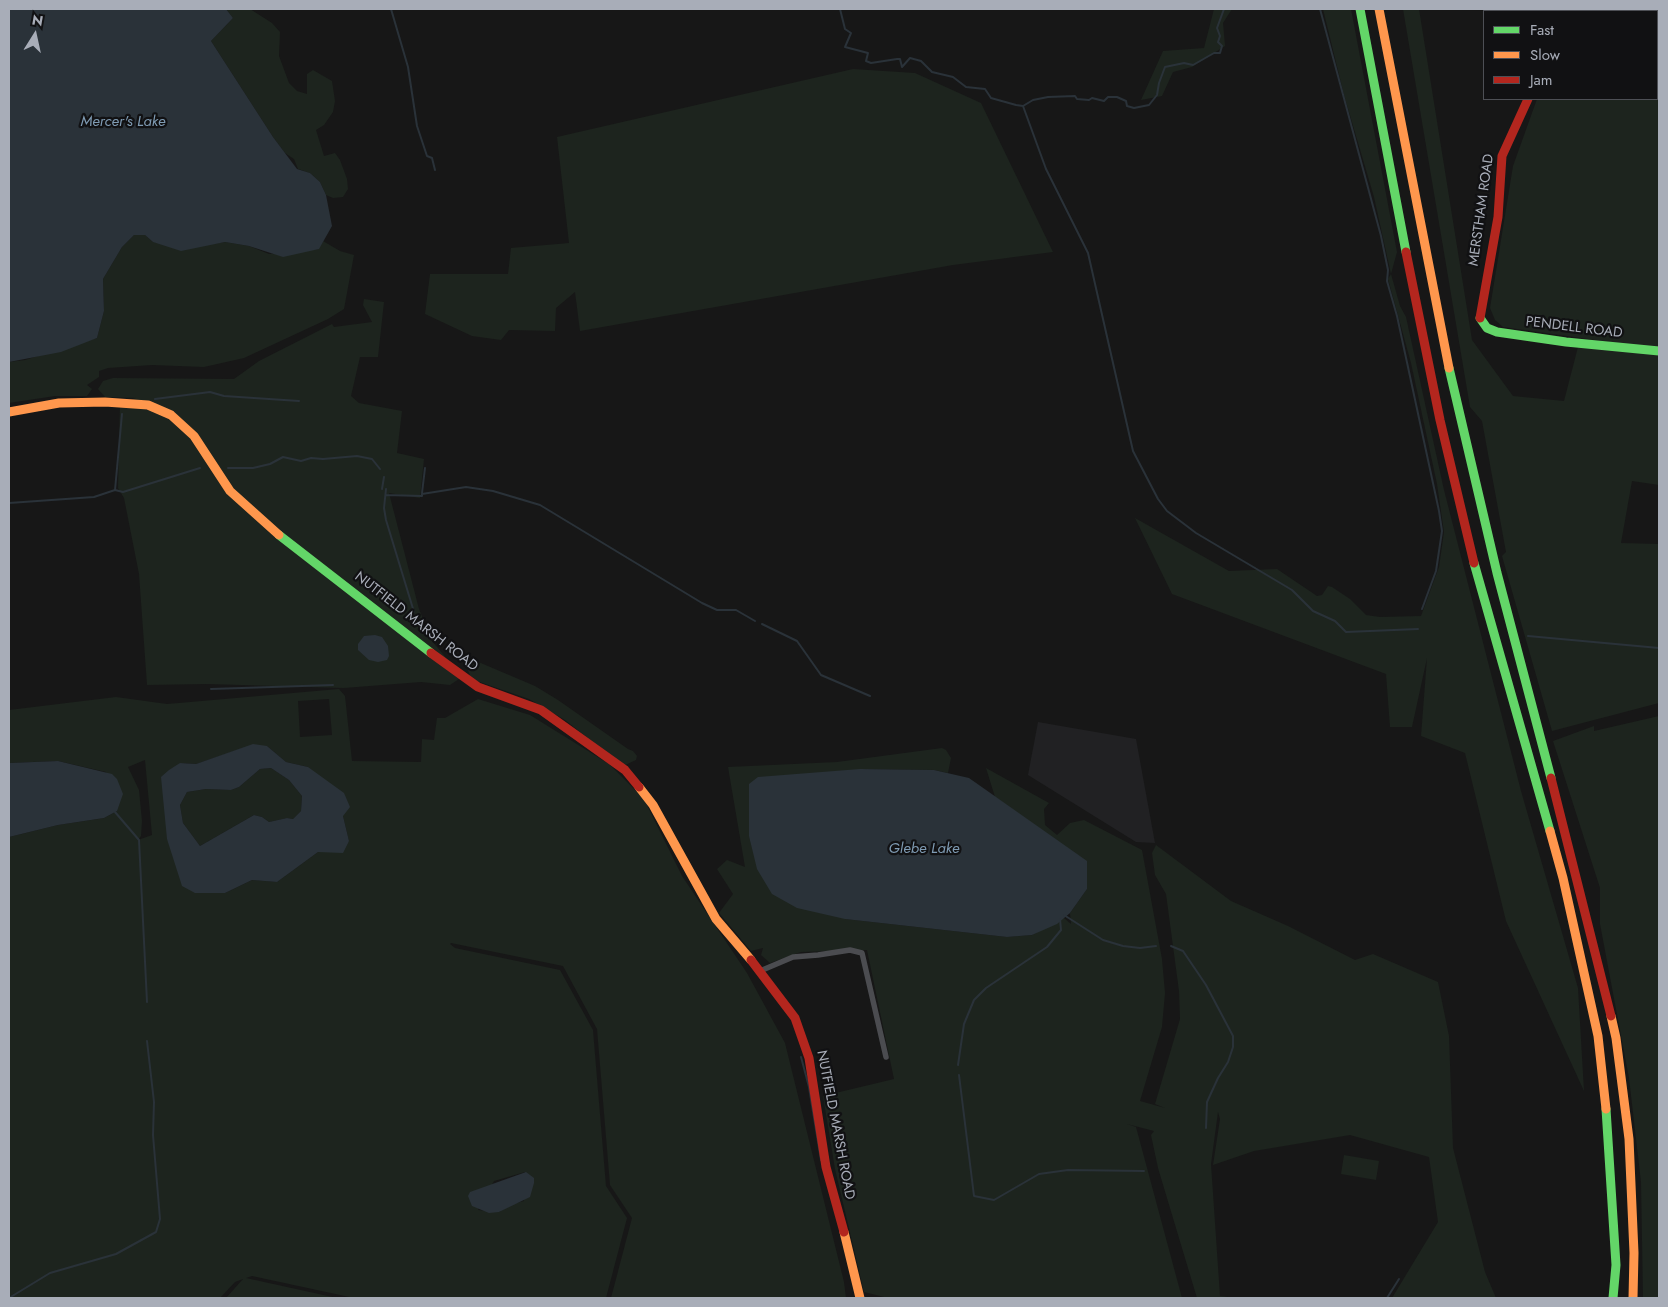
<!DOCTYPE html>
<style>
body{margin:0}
#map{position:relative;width:1668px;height:1307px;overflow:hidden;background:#171717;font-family:Jost,sans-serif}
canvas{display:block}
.frame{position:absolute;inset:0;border:10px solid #a8adb8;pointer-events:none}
.legend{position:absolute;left:1483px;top:10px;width:175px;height:90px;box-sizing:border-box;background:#111113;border:1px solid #4d4f55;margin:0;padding:6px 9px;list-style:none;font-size:15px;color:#a8adb8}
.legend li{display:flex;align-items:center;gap:10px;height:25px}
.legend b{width:25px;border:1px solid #4d4f55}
.north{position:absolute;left:10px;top:10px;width:50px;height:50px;-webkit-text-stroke:4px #111113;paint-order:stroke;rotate:10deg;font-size:14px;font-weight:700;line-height:20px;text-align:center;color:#a8adb8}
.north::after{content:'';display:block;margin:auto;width:18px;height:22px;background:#a8adb8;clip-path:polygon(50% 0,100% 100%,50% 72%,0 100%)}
</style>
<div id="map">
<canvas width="1668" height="1307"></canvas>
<div class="frame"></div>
<ul class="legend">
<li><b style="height:6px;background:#63d668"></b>Fast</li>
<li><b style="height:6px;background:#ff974d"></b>Slow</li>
<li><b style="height:6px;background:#b3261e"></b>Jam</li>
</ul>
<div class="north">N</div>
</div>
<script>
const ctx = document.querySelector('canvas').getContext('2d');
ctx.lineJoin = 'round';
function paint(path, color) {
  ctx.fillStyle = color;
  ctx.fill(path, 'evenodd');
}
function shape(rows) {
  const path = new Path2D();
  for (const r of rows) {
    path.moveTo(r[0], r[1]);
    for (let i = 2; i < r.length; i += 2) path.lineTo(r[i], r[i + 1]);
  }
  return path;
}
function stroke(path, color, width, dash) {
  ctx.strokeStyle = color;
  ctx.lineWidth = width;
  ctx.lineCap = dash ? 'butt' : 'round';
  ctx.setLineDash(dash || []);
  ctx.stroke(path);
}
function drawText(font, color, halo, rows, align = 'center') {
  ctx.font = font + ' Jost,sans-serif';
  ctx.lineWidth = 4.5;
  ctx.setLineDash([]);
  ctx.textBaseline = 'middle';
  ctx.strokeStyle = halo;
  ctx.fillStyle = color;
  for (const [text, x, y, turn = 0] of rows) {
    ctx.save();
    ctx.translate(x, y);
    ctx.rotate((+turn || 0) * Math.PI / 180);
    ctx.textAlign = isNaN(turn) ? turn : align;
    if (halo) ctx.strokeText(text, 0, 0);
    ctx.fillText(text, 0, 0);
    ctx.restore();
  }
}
paint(shape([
 [1038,722,1136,739,1155,843,1136,842,1028,775]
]), '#212123');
paint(shape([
 [226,9,250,9,272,23,280,32,279,56,289,83,297,91,307,94,307,74,313,70,332,81,335,101,333,112,324,125,316,130,324,156,335,153,340,160,347,179,348,189,343,197,333,198,326,195,320,182,310,173,298,169,294,159,285,153,273,137,211,41,233,18],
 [1214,9,1232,9,1223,23,1225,46,1192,67,1173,72,1162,96,1141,100,1163,51,1204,48],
 [1323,9,1351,9,1397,252,1391,274,1400,306,1406,317,1444,490,1521,791,1578,988,1584,1091,1506,921,1465,753,1421,736,1427,658,1412,727,1390,727,1386,674,1172,594,1135,518,1229,571,1277,569,1317,596,1322,595,1328,586,1332,587,1350,599,1366,615,1380,617,1421,616,1439,567,1444,532,1437,484,1411,363,1388,279,1391,274,1374,197,1344,95],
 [1403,9,1419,9,1472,340,1513,396,1564,401,1578,347,1659,354,1659,485,1632,481,1621,543,1659,544,1659,703,1552,731,1502,556,1506,552,1482,421,1470,407],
 [1551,9,1659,9,1659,349,1503,327,1495,320,1490,308,1513,166,1537,99,1657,99,1657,11,1551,11],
 [853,69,915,73,981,103,1053,252,953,265,580,331,575,292,556,308,555,331,509,330,501,340,472,336,425,314,430,274,508,274,511,248,569,243,557,137],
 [134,235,145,235,153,242,205,245,225,242,249,246,269,254,318,249,323,241,340,251,354,255,344,309,328,319,244,358,204,367,152,365,108,368,99,371,99,377,87,385,92,389,87,396,55,396,9,403,9,362,25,360,97,338,104,311,103,279,122,247],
 [364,299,384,302,378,357,360,357,351,396,359,403,402,411,397,453,424,459,420,498,389,493,419,609,432,641,462,677,450,685,421,682,344,688,207,684,147,685,139,574,124,498,118,488,120,403,136,398,105,397,98,389,103,381,113,378,234,379,259,361,332,324,334,327,372,322,363,305],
 [469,658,535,686,558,700,628,749,633,751,637,756,636,760,623,766,565,720,529,699,471,679,465,661],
 [339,689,345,696,352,761,421,762,422,739,434,740,437,718,445,718,478,699,530,715,609,764,644,799,682,876,747,973,785,1043,844,1282,846,1298,611,1298,632,1218,610,1185,597,1029,563,966,451,943,450,944,455,948,560,970,593,1030,606,1186,627,1218,606,1298,354,1298,252,1276,246,1278,337,1298,226,1298,243,1279,235,1282,220,1298,9,1298,9,837,58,825,104,818,117,811,106,772,58,761,9,763,9,710,116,697,167,704],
 [329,699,332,735,300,737,298,701],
 [267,746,286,762,308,767,343,816,349,841,328,852,318,852,277,882,252,880,225,893,167,839,180,763,196,764,247,747],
 [145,760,152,835,138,840,141,836,142,821,139,790,128,767],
 [525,1172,524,1201,512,1204,499,1212,478,1210,494,1181],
 [1659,716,1659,1298,1643,1298,1641,1182,1629,1078,1600,924,1600,888,1553,741,1594,726,1594,731],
 [942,748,946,750,951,758,948,773,934,770,860,769,845,919,1007,937,1032,935,1064,918,1071,924,1070,913,1087,889,1087,862,995,797,986,768,1049,803,1044,809,1045,825,1057,835,1070,823,1084,820,1142,850,1162,959,1165,993,1162,1027,1140,1101,1165,1108,1155,1104,1180,1019,1179,991,1166,894,1155,875,1152,853,1156,845,1231,901,1288,926,1355,960,1373,954,1438,982,1449,1036,1453,1148,1485,1272,1496,1298,1392,1298,1438,1222,1429,1157,1350,1135,1254,1151,1213,1165,1220,1119,1218,1112,1211,1164,1220,1296,1236,1298,1197,1298,1158,1168,1151,1135,1154,1131,1127,1124,1136,1127,1182,1298,888,1298,864,1292,835,1169,823,1096,894,1079,867,950,801,952,770,963,761,955,763,948,751,951,719,913,733,894,717,869,727,860,745,867,728,767,837,762],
 [271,768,289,780,302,796,301,811,293,819,287,818,269,822,262,817,254,815,200,846,183,823,180,805,187,792,206,789,231,790,239,787,260,769],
 [1344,1155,1379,1161,1376,1180,1341,1174]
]), '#1d241e');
paint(shape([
 [9,9,226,9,233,18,211,41,273,137,297,169,310,173,320,182,326,195,332,226,319,249,283,257,249,246,225,242,181,251,153,242,145,235,134,235,122,247,103,279,104,311,97,338,61,352,9,362],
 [375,635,382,637,388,646,389,656,387,660,378,662,369,660,358,650,358,644,364,636],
 [253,744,267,746,286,762,308,767,344,793,350,807,343,816,349,841,343,853,318,852,277,882,252,880,225,893,195,893,182,886,167,839,161,777,169,770,180,763,196,764],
 [271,768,289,780,302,796,301,811,293,819,287,818,269,822,262,817,254,815,200,846,183,823,180,805,187,792,206,789,231,790,239,787,260,769],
 [58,761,112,774,117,779,123,794,117,811,104,818,58,825,9,837,9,763],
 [860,769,934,770,969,778,1087,861,1087,889,1070,913,1057,924,1032,935,1007,937,845,919,797,908,772,894,757,869,749,836,749,784,758,777],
 [526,1172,534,1178,534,1183,530,1197,499,1212,489,1213,472,1206,468,1196,470,1192]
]), '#2a3239');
stroke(shape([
 [391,9,408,67,417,126,427,156,432,158,435,170],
 [840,9,845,29,851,33,845,47,868,53,866,61,871,63,897,59,900,59,902,67,910,58,921,61,932,72,953,77,966,87,985,89,991,98,1016,105,1023,106,1033,100,1048,97,1075,96,1077,99,1089,100,1092,98,1104,101,1108,97,1117,97,1126,101,1127,106,1134,108,1149,105,1157,95,1159,83,1165,67,1184,63,1193,65,1214,53,1220,53,1222,46,1218,42,1220,36,1217,28,1224,9],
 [1320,9,1381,236,1388,270,1387,281,1397,316,1439,511,1442,531,1436,571,1422,609],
 [1023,106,1046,169,1088,253,1133,451,1158,499,1167,511,1196,533,1292,590,1313,611,1335,621,1346,632,1418,629],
 [155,399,210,392,224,396,299,401],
 [228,468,253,468,270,464,283,457,301,461,311,458,323,459,357,456,372,459,380,469],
 [382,489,384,477],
 [386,489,384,508,386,520,414,612],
 [115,490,122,414],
 [422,493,425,468],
 [386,495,422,496,422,494,466,487,493,491,540,505,702,603,717,610,736,610,755,621],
 [9,503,94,497,115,490,123,492,200,468],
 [762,624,797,641,821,675,870,696],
 [1528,636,1659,648],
 [211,689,333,685],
 [115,812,139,840,147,1002],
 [1064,915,1103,940,1123,946,1140,948,1156,946],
 [1171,946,1183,951,1206,985,1233,1036,1233,1047,1228,1062,1218,1078,1207,1102,1206,1128],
 [801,1057,809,1087,821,1160],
 [958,1065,964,1024,974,1000,986,988,1047,947,1061,930,1060,919],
 [959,1075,974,1196,994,1200,1039,1174,1068,1170,1144,1171],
 [9,1298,50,1273,116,1254,156,1232,160,1219,153,1135,154,1102,147,1041],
 [1387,1298,1399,1279]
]), '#2a3239', 2);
stroke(shape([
 [760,971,793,957,818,955,850,950,862,953,886,1057]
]), '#4b4c50', 5.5);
stroke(shape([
 [1360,9,1406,252],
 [1540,9,1540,11],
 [1480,318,1487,328,1497,332,1566,342,1659,351],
 [1449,368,1497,573,1551,778],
 [279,535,431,653],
 [1474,563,1550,831],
 [1606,1109,1616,1265,1613,1298]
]), '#63d668', 9);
stroke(shape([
 [1379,9,1449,368],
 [9,412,59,403,105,402,148,405,171,415,194,436,230,491,279,535],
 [639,787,653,805,716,919,751,960],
 [1550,831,1563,878,1598,1036,1606,1109],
 [1611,1016,1616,1038,1629,1139,1634,1253,1633,1298],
 [844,1232,860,1298]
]), '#ff974d', 9);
stroke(shape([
 [1406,252,1440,420,1474,563],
 [1480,318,1498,217,1502,156,1528,99],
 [431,653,478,687,541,710,625,770,639,787],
 [1551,778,1611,1016],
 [751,960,795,1018,809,1058,826,1167,844,1232]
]), '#b3261e', 9);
drawText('14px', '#a8adb8', '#111113', [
 ["MERSTHAM ROAD",1482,210,-82],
 ["PENDELL ROAD",1574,328,7],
 ["NUTFIELD MARSH ROAD",416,622,38],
 ["NUTFIELD MARSH ROAD",835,1125,79]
]);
drawText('italic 15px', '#7f9bb3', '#111113', [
 ["Mercer's Lake",123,122],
 ["Glebe Lake",924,849]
]);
</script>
